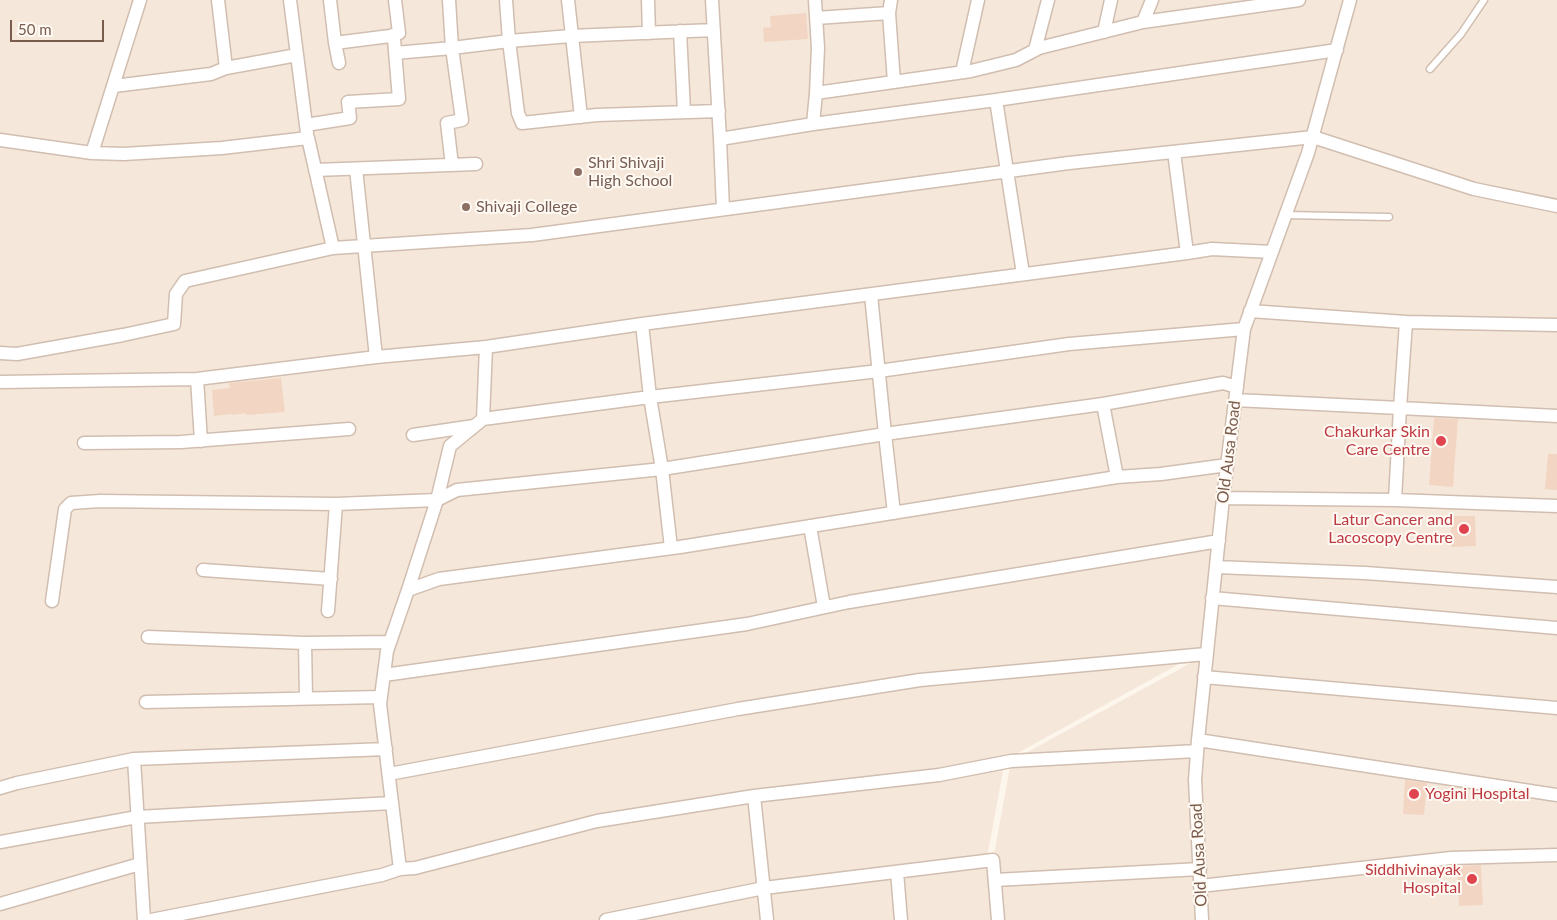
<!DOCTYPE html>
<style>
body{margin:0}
#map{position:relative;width:1557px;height:920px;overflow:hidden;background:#fdf6ec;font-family:Lato,sans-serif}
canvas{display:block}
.scale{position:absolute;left:10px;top:20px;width:94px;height:22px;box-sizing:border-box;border:2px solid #7a5c4d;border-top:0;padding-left:6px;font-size:15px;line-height:18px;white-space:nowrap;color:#7a5c4d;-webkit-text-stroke:4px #fffaf3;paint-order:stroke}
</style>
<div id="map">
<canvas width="1557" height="920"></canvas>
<div class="scale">50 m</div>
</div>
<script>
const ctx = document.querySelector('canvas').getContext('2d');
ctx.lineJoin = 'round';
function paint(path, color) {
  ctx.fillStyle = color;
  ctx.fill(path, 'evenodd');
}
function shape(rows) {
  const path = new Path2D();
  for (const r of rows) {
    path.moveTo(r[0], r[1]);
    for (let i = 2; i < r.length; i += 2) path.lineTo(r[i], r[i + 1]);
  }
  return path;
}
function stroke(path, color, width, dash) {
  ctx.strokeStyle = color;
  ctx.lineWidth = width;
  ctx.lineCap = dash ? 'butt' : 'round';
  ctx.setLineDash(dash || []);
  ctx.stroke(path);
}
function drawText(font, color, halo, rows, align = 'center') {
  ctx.font = font + ' Lato,sans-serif';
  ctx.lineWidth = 4;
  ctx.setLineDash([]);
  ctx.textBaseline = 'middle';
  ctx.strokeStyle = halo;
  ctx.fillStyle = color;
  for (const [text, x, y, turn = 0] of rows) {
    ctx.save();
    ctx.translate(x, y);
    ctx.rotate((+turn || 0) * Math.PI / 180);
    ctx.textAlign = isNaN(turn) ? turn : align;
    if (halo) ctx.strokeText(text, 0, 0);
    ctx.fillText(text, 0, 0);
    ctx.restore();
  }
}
paint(shape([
 [0,0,1557,0,1557,920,998,920,993,860,1011,761,1200,658,1199,653,1005,760,987,858,992,920,0,920]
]), '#f5e8da');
paint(shape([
 [806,13,808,39,764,42,763,28,771,27,770,16],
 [281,378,285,412,247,415,246,413,232,415,232,414,214,416,212,390,230,388,229,383],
 [1434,418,1458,419,1453,487,1429,485],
 [1548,454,1557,454,1557,490,1545,489],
 [1451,516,1475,516,1476,546,1451,547],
 [1405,780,1427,783,1424,815,1403,814],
 [1481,865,1483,905,1459,906,1457,866]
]), '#f3d5c3');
const service = shape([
 [1430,69,1461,34,1484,0],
 [1285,215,1389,217]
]);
const minor = shape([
 [218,0,226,68,297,55],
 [290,0,307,133],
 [330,0,335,43],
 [449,0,452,48,509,41,518,113,522,123,597,115,719,111],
 [506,0,509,41,571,36,714,30],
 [568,0,581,117],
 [648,0,649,33],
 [712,0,720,139],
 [815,0,818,48,816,93],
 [889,13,894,82],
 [816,18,889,13,891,0],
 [1143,22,1152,0],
 [680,31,684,112],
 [1104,32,1111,0],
 [390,36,399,33,395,0],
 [1035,50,1048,0],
 [395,53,452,48,462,120,447,123,452,165],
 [962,72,978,0],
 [114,86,211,74,226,68],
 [813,124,816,93,971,71,1016,60,1039,48,1143,22,1299,0],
 [306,125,350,118,348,102,399,99,394,39,390,36,335,43,339,63],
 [0,140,92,153,124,154,222,148,308,138,333,248,532,235,1069,163,1313,137,1474,189,1557,206],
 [1174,152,1187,253],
 [92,153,140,0],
 [356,169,376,357,486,347],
 [315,170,476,164],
 [723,209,720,139,813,124,996,100],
 [1023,274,996,100,1337,50],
 [1250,311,1406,322],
 [1557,325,1406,322,1400,408,1557,416],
 [0,353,17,354,123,335,174,324,176,294,185,281,333,248],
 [197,379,201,441],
 [0,382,197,379,376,357],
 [1235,400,1400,408,1395,500],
 [483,419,650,397,642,324,1187,253,1212,249,1272,252],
 [413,435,474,426],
 [84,443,181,442,349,429],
 [1117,477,1103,404,1223,383,1237,387],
 [1223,498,1395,500,1557,506],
 [894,513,885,434,1103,404],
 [810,526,824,607],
 [671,548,662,469,885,434,871,295],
 [1216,567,1365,573,1557,587],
 [203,570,331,579],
 [408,590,437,500,457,490,662,469,650,397,879,371,1069,344,1244,329],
 [1212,598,1557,628],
 [52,601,65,509,71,503,100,501,336,504],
 [328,611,336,504,437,500,450,446,483,419,486,347,642,324],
 [148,637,305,643],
 [384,675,747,624,849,602,1219,541],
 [1204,677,1557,708],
 [306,698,305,643,390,642],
 [146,702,381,697],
 [1198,740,1557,795],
 [134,759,144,920],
 [389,774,738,709,920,680,1206,654],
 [0,788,17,783,134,759,386,749],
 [0,842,137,817,392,803],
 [400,869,380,704,387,651,408,590,439,579,680,547,1117,477,1161,474,1227,465],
 [897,872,901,920],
 [995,880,1200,869],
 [1200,886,1451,858,1557,855],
 [0,904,140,864],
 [151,920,382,875,400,869,415,868,597,821,754,796],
 [606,920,764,888,993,860,998,920],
 [767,920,754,796,939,775,1011,761,1197,751],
 [1202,920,1195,780,1198,740,1223,498,1244,329,1308,153,1350,0]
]);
stroke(service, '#d1beb0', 9);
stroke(minor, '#d1beb0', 15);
stroke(service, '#fff', 6);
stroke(minor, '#fff', 12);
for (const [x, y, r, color] of [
 [578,172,5,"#8d6e63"],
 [466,207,5,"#8d6e63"],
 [1441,441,6,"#e0444e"],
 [1464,529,6,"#e0444e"],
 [1414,794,6,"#e0444e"],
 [1472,879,6,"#e0444e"]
]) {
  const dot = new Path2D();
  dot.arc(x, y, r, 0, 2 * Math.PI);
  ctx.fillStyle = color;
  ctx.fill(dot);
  stroke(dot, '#fffaf3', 2);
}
drawText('16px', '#785e54', '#fffaf3', [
 ["Shri Shivaji",588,163],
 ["High School",588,181],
 ["Shivaji College",476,207]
], 'left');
drawText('16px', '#be3a42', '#fffaf3', [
 ["Chakurkar Skin",1430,432],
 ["Care Centre",1430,450],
 ["Latur Cancer and",1453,520],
 ["Lacoscopy Centre",1453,538],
 ["Yogini Hospital",1425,794,"left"],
 ["Siddhivinayak",1461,870],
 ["Hospital",1461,888]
], 'right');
drawText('16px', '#7a5c4d', '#fffaf3', [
 ["Old Ausa Road",1229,452,-83],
 ["Old Ausa Road",1199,855,-93]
]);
</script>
